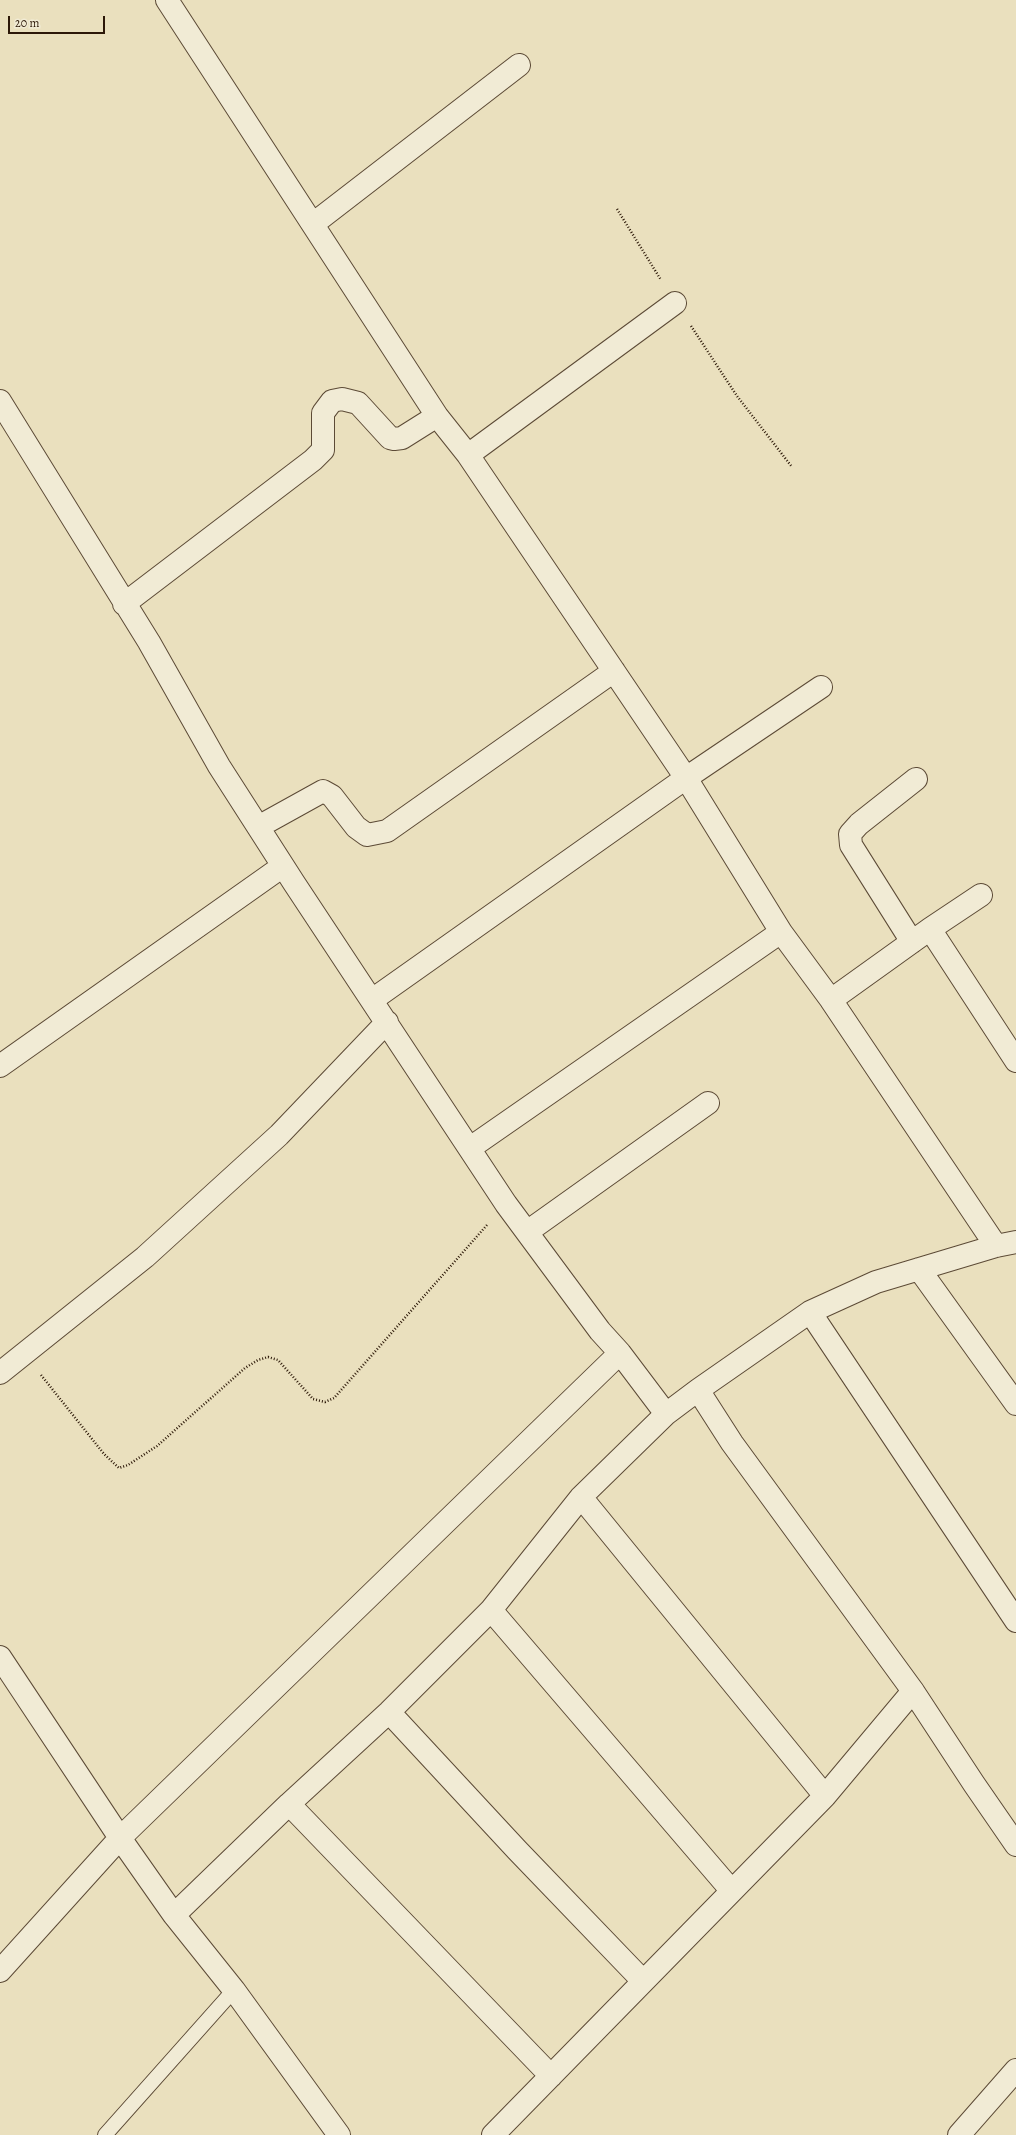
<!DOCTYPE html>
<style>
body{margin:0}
#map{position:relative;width:1016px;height:2135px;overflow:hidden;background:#eae0be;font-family:Alegreya,serif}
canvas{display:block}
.scale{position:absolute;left:8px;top:16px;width:97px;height:18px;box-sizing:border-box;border:2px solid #2c1808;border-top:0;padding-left:5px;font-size:12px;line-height:14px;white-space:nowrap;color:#2c1808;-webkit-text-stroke:3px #f1ebd5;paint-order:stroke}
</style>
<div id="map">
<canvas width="1016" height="2135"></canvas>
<div class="scale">20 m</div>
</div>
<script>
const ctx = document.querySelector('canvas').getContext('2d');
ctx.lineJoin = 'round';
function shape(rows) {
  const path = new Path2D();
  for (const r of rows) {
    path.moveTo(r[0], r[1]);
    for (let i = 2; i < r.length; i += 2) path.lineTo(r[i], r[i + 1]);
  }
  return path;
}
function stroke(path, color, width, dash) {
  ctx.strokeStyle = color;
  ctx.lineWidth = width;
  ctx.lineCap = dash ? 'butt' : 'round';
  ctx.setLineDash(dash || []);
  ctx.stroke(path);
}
const service = shape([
 [105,2135,234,1990]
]);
const minor = shape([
 [167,0,437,416],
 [313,224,519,65],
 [0,401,149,642,219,766,294,883,506,1204,600,1331,620,1353,666,1414],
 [468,455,686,778,781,932,831,1000,996,1246],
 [124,604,313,460,323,450,323,413,332,401,342,399,358,403,390,438,394,439,402,438,437,416,468,455,675,303],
 [258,827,323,791,332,796,356,827,367,835,387,831,614,671],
 [930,929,981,895],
 [912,942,851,845,850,834,859,824,916,779],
 [372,1000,686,778,821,687],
 [831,1000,930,929,1016,1061],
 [0,1066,283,866],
 [470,1148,781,932],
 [527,1232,708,1103],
 [1016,1242,996,1246,876,1282,810,1312,698,1390,732,1443,913,1691,974,1784,1016,1845],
 [919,1269,1016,1404],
 [810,1312,1016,1621],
 [0,1373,145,1257,279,1135,387,1022],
 [581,1497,825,1796],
 [491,1610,731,1890],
 [0,1657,120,1838,174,1915,234,1990,339,2135],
 [389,1712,517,1850,643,1981],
 [289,1804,551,2076],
 [174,1915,289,1804,389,1712,491,1610,581,1497,666,1414,698,1390],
 [0,1971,120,1838,620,1353],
 [493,2135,825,1796,913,1691],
 [959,2135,1016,2070]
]);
stroke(service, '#5c4a36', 16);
stroke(minor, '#5c4a36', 24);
stroke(shape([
 [617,209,661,280],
 [691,326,737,396,792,467],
 [41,1375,104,1454,119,1468,128,1465,157,1446,245,1368,258,1360,268,1357,278,1360,313,1399,325,1402,334,1398,487,1225]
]), '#2c1808', 2.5, [1, 2]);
stroke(service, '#f1ebd5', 14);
stroke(minor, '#f1ebd5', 22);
</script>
